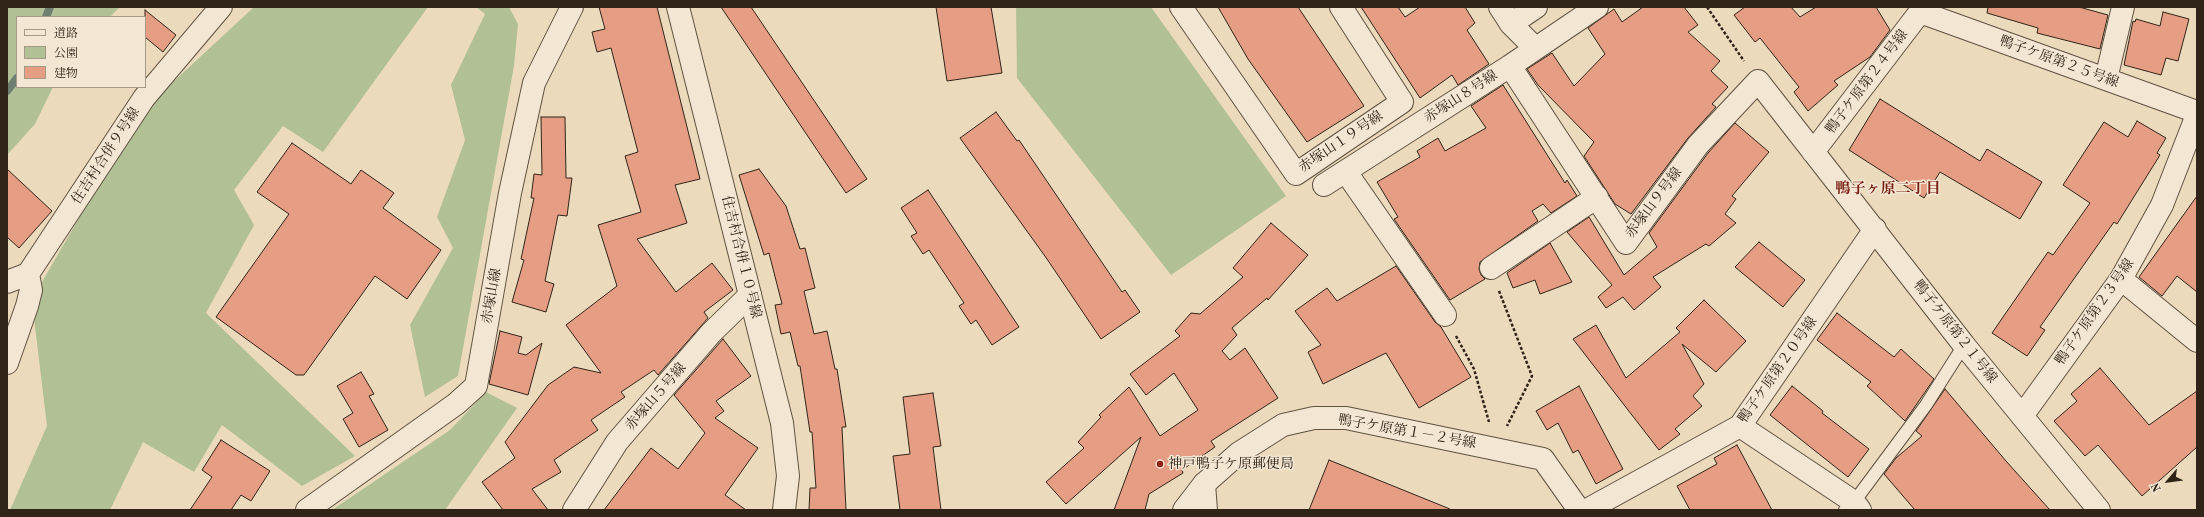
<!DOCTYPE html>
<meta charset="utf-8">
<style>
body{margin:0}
#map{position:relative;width:2204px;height:517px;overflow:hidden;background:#ecdabd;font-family:"Old Standard TT","Noto Serif JP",serif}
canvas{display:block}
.frame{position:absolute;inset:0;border:8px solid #302418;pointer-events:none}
.legend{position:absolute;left:16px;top:16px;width:130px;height:72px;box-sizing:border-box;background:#f3e7d4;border:1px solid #a59989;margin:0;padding:5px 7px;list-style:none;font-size:12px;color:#302418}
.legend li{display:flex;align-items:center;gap:8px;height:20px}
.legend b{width:20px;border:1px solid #a59989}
.north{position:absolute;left:2148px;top:461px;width:40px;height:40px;-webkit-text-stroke:3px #f3e7d4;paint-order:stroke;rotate:242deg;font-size:11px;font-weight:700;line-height:16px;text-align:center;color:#302418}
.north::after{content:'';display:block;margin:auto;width:14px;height:18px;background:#302418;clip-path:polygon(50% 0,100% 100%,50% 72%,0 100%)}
</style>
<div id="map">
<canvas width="2204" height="517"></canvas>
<div class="frame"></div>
<ul class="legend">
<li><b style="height:5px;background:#f3e7d4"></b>道路</li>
<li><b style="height:11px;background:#b2c195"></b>公園</li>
<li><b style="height:11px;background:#e59d84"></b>建物</li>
</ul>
<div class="north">N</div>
</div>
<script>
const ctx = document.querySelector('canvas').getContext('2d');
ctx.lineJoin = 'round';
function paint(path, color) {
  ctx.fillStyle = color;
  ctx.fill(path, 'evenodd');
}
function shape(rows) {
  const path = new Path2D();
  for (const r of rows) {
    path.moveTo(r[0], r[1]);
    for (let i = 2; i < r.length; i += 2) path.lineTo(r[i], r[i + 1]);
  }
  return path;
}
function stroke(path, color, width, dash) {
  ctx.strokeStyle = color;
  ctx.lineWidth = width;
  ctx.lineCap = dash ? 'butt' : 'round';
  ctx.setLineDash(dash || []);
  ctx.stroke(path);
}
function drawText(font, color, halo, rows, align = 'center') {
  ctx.font = font + ' "Old Standard TT","Noto Serif JP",serif';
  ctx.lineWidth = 3;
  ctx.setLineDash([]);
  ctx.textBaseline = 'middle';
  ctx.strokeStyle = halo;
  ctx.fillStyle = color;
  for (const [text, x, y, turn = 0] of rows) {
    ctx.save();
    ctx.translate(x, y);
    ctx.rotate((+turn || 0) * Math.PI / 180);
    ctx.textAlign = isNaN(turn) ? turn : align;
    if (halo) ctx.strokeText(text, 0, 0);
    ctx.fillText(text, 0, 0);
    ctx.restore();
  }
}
paint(shape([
 [7,7,120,7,110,17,17,17,17,87,53,87,35,124,7,155],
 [254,7,428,7,323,152,283,126,234,190,254,225,206,313,355,456,302,486,222,425,194,472,143,442,110,510,10,510,47,426,33,310,43,280,82,213,158,96],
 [476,7,509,7,518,24,514,66,458,376,425,397,410,325,453,248,437,217,465,140,451,85,485,14],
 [1016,7,1151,7,1286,196,1171,275,1017,78],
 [486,392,517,408,445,510,332,510,450,430]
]), '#b2c195');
stroke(shape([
 [46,17,50,7],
 [7,91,17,78]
]), '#6f7f72', 8);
const building = shape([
 [599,7,657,7,700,179,675,185,687,223,637,239,676,292,712,263,733,290,704,312,708,318,658,375,654,370,621,392,625,397,591,420,598,430,554,460,561,472,532,489,548,510,503,510,482,482,515,458,505,442,548,385,574,367,601,373,566,325,617,286,598,225,641,212,625,156,638,152,611,48,597,52,592,32,605,29,599,7],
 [721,7,751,7,867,179,846,193,721,7],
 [936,7,991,7,1002,73,947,81,936,7],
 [1218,7,1298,7,1364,106,1307,142,1248,59,1218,7],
 [1361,7,1398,7,1405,17,1420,7,1465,7,1475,23,1467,30,1489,64,1458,85,1452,75,1420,98,1361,7],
 [1643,7,1684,7,1698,25,1688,32,1720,61,1711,71,1728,87,1712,104,1716,107,1688,138,1631,214,1615,204,1584,156,1594,142,1538,85,1527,69,1552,53,1574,86,1605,54,1588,28,1614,9,1622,22,1643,7],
 [1745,7,1791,7,1800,17,1816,7,1876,7,1890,30,1870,57,1834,81,1838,85,1808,111,1794,92,1799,87,1760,38,1755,42,1734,15,1745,7],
 [1988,7,2079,7,2108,15,2100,49,2037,33,2038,28,1987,13,1988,7],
 [145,10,176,35,163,52,145,37,145,10],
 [2163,12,2189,19,2178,61,2166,58,2161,75,2124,65,2133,21,2135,22,2136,19,2160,26,2163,12],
 [1503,85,1565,183,1567,180,1577,196,1551,213,1543,204,1532,211,1538,221,1480,262,1479,269,1481,275,1485,279,1450,300,1394,219,1398,217,1377,182,1420,157,1417,151,1438,138,1445,151,1486,128,1471,106,1503,85],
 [1880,99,1980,161,1987,149,2042,182,2020,219,1940,172,1924,198,1849,150,1880,99],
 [996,112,1017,141,1019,140,1122,292,1125,290,1140,312,1101,339,1047,259,960,138,996,112],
 [541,117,565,117,566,178,572,178,567,216,558,215,545,281,554,284,546,312,512,302,524,260,521,259,534,198,531,198,534,174,542,175,541,117],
 [2137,121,2166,138,2157,153,2160,155,2117,224,2114,222,2040,327,2045,330,2027,356,1992,333,2048,252,2053,255,2090,203,2063,185,2104,122,2128,137,2137,121],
 [1735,123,1769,152,1732,196,1736,199,1725,214,1736,223,1709,246,1706,244,1653,277,1661,287,1634,310,1623,297,1606,308,1598,297,1612,285,1567,232,1589,217,1624,275,1657,247,1649,233,1708,153,1735,123],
 [292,143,351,184,361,170,394,193,383,208,441,250,407,299,375,276,304,375,296,375,216,317,289,214,257,192,292,143],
 [7,169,52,211,19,248,7,237,7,169],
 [759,169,786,206,800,249,805,248,815,288,804,291,814,334,827,331,835,369,837,369,846,427,842,427,846,510,809,510,810,488,816,488,812,432,810,432,800,366,798,366,790,332,781,334,775,305,782,304,769,253,764,255,739,175,759,169],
 [928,190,1019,327,992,345,976,320,971,324,959,306,964,303,929,250,923,254,911,236,917,233,901,208,928,190],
 [2197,196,2197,292,2177,276,2162,296,2139,277,2197,196],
 [1271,223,1308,255,1268,300,1267,298,1232,328,1237,335,1222,351,1230,360,1245,348,1278,398,1211,441,1215,447,1182,470,1183,473,1149,494,1145,510,1114,510,1141,437,1066,504,1046,482,1084,448,1078,442,1101,417,1099,415,1129,387,1160,436,1198,410,1174,373,1146,395,1130,374,1180,336,1175,331,1191,313,1200,314,1243,277,1233,268,1271,223],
 [1759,242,1805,280,1783,307,1735,267,1759,242],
 [1550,243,1572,282,1540,294,1535,280,1513,288,1507,273,1550,243],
 [1396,266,1435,322,1441,327,1471,377,1419,408,1386,353,1323,384,1308,352,1321,345,1295,311,1327,288,1337,301,1396,266],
 [1704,300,1746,341,1716,372,1682,344,1704,384,1693,396,1702,406,1675,429,1680,434,1659,450,1573,339,1596,325,1626,378,1680,332,1676,328,1704,300],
 [1837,313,1894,357,1901,349,1934,379,1905,421,1867,386,1871,382,1817,340,1837,313],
 [500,331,522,337,518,353,526,355,542,343,528,395,489,384,500,331],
 [723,339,751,376,716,401,724,411,715,418,758,448,725,495,746,510,604,510,651,448,678,469,705,433,674,395,723,339],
 [2100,368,2149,425,2197,391,2197,447,2142,496,2098,445,2085,456,2054,421,2077,401,2071,394,2100,368],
 [361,372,374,394,369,396,388,430,359,447,343,419,353,413,337,386,361,372],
 [1579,386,1623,469,1596,484,1578,450,1573,453,1558,423,1547,430,1536,411,1579,386],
 [1792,386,1823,411,1822,413,1869,449,1848,477,1770,415,1792,386],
 [1945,389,2006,461,2050,510,1915,510,1884,474,1896,458,1922,436,1916,431,1945,389],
 [933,393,941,446,933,447,941,510,900,510,893,456,910,454,903,397,933,393],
 [221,440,270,471,251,501,241,495,231,510,190,510,212,477,202,470,221,440],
 [1737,445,1772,510,1690,510,1677,486,1717,464,1714,458,1737,445],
 [1329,460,1450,509,1450,510,1309,510,1329,460]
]);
paint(building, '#e59d84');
stroke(building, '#302418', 1);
const service = shape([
 [1845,510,1854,502,1926,405,1964,345]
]);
const minor = shape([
 [1181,7,1296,174,1402,102,1341,7],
 [1500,7,1511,24,1535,48],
 [1511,24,1536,7],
 [1510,66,1626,243,1698,145,1758,81,1964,345,2099,510],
 [2106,79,2123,7],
 [1813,152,1920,12,2197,112],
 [1346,172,1445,315],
 [1324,185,1510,66,1597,7],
 [1491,268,1597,197],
 [2121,279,2197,341],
 [7,282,28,274,144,98,221,7],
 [7,363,27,306,31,290,28,274],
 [2022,416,2121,279,2162,205,2197,115],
 [1740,426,1854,502,1860,510],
 [1204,484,1206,510],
 [307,510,456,404,476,386,510,193,534,83,572,7],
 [574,510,617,442,711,333,750,295],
 [1587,510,1740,426,1875,229]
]);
const tertiary = shape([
 [678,7,782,423,788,476,784,510],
 [1184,510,1204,484,1239,453,1283,425,1314,418,1346,418,1543,459,1579,510]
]);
stroke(service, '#5f5241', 14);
stroke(minor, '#5f5241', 24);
stroke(tertiary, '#5f5241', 24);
stroke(shape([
 [1707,7,1744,61],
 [1499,291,1532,376,1507,426],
 [1456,336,1474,369,1489,422]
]), '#302418', 2.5, [3, 2]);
stroke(service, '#f3e7d4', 12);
stroke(minor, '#f3e7d4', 22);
stroke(tertiary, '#f3e7d4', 22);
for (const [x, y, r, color] of [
 [1160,464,4,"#8f2418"]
]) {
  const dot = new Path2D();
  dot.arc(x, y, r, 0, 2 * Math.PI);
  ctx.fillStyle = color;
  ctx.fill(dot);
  stroke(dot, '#f3e7d4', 1.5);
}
drawText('14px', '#302418', '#f3e7d4', [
 ["鴨子ケ原第２５号線",2059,62,20],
 ["鴨子ケ原第２４号線",1867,82,-53],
 ["赤塚山８号線",1461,97,-33],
 ["赤塚山１９号線",1341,142,-34],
 ["住吉村合併９号線",106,156,-57],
 ["赤塚山９号線",1654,203,-53],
 ["住吉村合併１０号線",741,257,76],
 ["赤塚山線",492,296,-80],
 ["鴨子ケ原第２３号線",2095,312,-55],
 ["鴨子ケ原第２１号線",1955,332,52],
 ["鴨子ケ原第２０号線",1778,370,-55],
 ["赤塚山５号線",656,397,-49],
 ["鴨子ケ原第１－２号線",1407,432,10]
]);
drawText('14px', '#302418', '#f3e7d4', [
 ["神戸鴨子ケ原郵便局",1168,464]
], 'left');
drawText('bold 15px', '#7a1f14', '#f3e7d4', [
 ["鴨子ヶ原二丁目",1888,189]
]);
</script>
